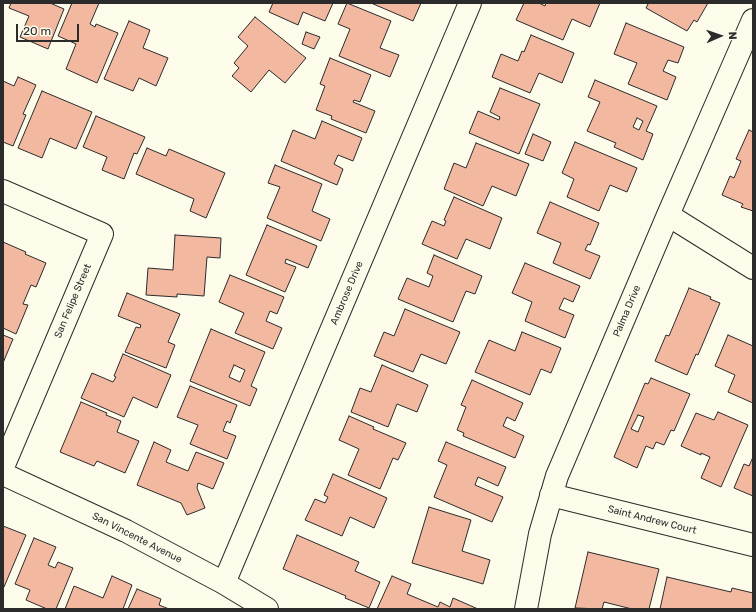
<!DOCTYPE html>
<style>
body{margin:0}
#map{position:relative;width:756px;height:612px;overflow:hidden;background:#fdfbea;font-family:Rubik,sans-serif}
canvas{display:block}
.frame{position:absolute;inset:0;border:4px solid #2b2b2b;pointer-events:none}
.north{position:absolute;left:700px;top:16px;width:40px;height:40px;-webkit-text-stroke:3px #fdfbea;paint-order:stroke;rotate:88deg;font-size:11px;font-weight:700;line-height:16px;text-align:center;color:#2b2b2b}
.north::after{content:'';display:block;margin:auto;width:14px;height:18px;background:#2b2b2b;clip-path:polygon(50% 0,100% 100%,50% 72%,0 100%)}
.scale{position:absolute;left:16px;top:24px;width:63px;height:18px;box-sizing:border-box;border:2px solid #2b2b2b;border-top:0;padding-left:5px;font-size:12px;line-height:14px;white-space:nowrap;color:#2b2b2b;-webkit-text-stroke:3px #fdfbea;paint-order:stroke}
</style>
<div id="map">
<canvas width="756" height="612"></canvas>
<div class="frame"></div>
<div class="north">N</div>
<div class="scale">20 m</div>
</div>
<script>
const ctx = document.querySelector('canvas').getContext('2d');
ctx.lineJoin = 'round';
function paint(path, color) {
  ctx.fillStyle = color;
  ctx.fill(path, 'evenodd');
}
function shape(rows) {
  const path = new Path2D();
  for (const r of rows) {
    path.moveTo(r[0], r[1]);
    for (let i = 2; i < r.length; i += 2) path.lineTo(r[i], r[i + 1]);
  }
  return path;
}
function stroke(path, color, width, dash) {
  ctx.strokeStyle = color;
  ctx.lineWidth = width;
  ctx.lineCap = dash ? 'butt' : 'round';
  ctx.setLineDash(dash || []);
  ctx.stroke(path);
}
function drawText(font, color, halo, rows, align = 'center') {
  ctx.font = font + ' Rubik,sans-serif';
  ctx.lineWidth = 3;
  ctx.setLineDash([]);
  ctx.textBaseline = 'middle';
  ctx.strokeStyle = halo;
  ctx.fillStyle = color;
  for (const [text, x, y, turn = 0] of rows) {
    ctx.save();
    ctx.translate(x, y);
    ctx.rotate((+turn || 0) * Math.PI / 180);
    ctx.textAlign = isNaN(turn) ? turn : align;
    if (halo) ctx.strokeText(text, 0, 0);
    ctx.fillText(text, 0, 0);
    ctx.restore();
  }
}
const building = shape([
 [11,3,50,3,64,9,48,49,20,37,29,16,9,8,11,3],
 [72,3,99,3,90,24,95,27,96,24,118,33,97,83,66,69,76,44,58,36,72,3],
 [273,3,333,3,325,21,303,12,298,25,269,12,273,3],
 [347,3,391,21,380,48,399,55,390,77,339,56,350,29,338,24,347,3],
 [371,3,421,3,413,21,371,3],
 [524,3,539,3,545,6,546,3,600,3,590,27,572,19,563,40,516,20,524,3],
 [646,3,708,3,697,22,694,20,687,31,646,8,648,4,646,3],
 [255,17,306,58,285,83,269,70,251,92,232,76,239,68,234,63,248,46,238,37,255,17],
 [129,21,150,30,143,48,168,58,156,86,139,78,133,91,104,79,129,21],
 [626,23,684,47,678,63,668,60,663,71,676,77,667,100,628,84,637,63,614,54,626,23],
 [306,32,320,37,314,49,302,44,306,32],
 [531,35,574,53,562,83,539,73,530,93,492,77,501,54,518,61,522,51,524,52,531,35],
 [330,58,371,75,360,102,354,100,353,102,375,111,366,133,331,119,332,116,316,110,325,86,320,84,330,58],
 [18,77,36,85,23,114,26,115,13,146,3,142,3,81,14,86,18,77],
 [595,80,657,106,646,131,653,134,643,160,614,147,616,143,587,131,600,102,588,97,595,80],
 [637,118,643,121,639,130,633,127,637,118],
 [500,88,540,104,519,154,469,133,478,111,499,120,500,117,490,112,500,88],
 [42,91,92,112,76,149,50,138,42,158,18,148,42,91],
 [96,116,145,137,137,154,134,153,124,179,102,170,107,157,83,147,96,116],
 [322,121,362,138,353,161,338,155,334,164,343,169,337,185,281,161,293,130,315,139,322,121],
 [749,130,753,132,753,211,741,207,743,204,722,195,730,176,734,178,741,161,736,159,749,130],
 [533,134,551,142,543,161,525,154,533,134],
 [575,142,637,168,627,192,610,185,599,211,567,197,574,179,562,173,575,142],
 [476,143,529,164,516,196,492,186,483,206,444,189,454,163,466,168,476,143],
 [147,148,166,156,169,149,225,173,206,218,190,211,194,199,136,174,147,148],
 [275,165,322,184,312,211,330,219,321,241,267,218,280,187,268,183,275,165],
 [454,197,502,218,490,249,466,239,457,259,422,244,432,221,444,226,446,221,444,220,454,197],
 [550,202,599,223,590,245,588,244,585,250,600,256,590,279,553,263,561,243,537,233,550,202],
 [267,225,317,246,308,268,286,259,285,263,296,267,285,292,246,275,267,225],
 [175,235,221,238,220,258,207,257,204,296,177,294,177,297,146,295,148,268,173,270,175,235],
 [3,242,26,252,25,254,46,263,36,287,31,285,23,304,28,305,16,334,3,328,3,242],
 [434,255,482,276,475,294,466,291,453,322,398,299,407,278,429,287,433,276,427,273,434,255],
 [525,263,580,286,573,302,564,298,559,309,574,315,565,338,525,321,532,302,512,293,525,263],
 [230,275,284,297,277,314,270,311,266,321,282,328,273,349,235,333,244,313,219,302,230,275],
 [689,288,711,297,710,299,720,303,698,355,696,354,687,375,655,361,666,335,669,336,689,288],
 [127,293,180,314,168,342,175,345,166,368,125,352,136,327,140,328,141,325,118,316,127,293],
 [405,309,460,332,446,364,421,354,413,372,374,356,384,332,394,336,405,309],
 [211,329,265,352,251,386,257,389,250,406,190,381,211,329],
 [234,365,245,370,240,382,229,377,234,365],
 [522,332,561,348,551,373,541,369,530,395,475,372,489,340,515,351,522,332],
 [3,335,13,339,3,363,3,335],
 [728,335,753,346,753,403,728,392,735,375,715,366,728,335],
 [123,354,171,375,157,408,133,397,124,417,81,398,92,373,113,382,116,377,114,376,123,354],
 [382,365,428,385,417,412,397,404,388,427,351,412,360,388,371,392,382,365],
 [651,378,690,394,674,431,671,430,664,445,656,442,653,449,646,446,637,468,614,457,645,383,648,384,651,378],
 [638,415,644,417,638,432,631,429,638,415],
 [472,380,523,403,515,421,507,417,503,426,524,436,515,458,463,436,464,433,457,430,466,407,461,405,472,380],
 [190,386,237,405,230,423,227,421,223,431,236,436,227,459,190,444,198,425,177,417,190,386],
 [81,402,107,413,106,415,121,421,117,432,139,441,125,473,97,461,94,466,60,452,81,402],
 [718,412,748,425,721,487,701,478,710,457,701,453,701,455,681,446,696,413,714,420,718,412],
 [349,416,374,427,373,429,406,443,398,460,393,458,380,489,348,475,359,449,339,440,349,416],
 [154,442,171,450,166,462,188,471,196,452,224,463,213,489,198,483,197,488,205,508,187,515,181,503,137,485,154,442],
 [446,442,506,467,498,486,478,477,475,485,503,497,492,522,434,497,447,465,438,461,446,442],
 [753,457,753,496,734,488,744,464,749,466,753,457],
 [333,474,387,498,374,528,350,517,342,536,305,520,315,499,325,503,328,497,324,495,333,474],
 [429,507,471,520,462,551,490,560,483,584,412,563,429,507],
 [3,526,26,535,4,587,3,587,3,526],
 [297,535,359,562,355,571,380,582,369,608,345,598,346,596,283,569,297,535],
 [34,538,56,547,48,565,55,568,58,562,73,568,56,609,47,609,26,600,30,590,15,584,34,538],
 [588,552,659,569,649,609,632,609,604,602,602,609,575,608,588,552],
 [112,576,132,585,123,609,65,609,74,586,103,598,112,576],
 [392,576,411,584,407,594,438,607,440,602,450,607,453,598,478,609,377,609,392,576],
 [667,577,731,592,732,588,753,593,753,609,660,609,667,577],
 [137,589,161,599,159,605,169,609,128,609,137,589]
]);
paint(building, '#f2b8a0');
stroke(building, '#2b2b2b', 1);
const minor = shape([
 [3,191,102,234,3,467],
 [668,215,753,268],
 [3,474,126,531,224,583,267,609],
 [551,495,753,545],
 [224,583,470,3],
 [526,609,540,534,557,476,668,215,753,20]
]);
stroke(minor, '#2b2b2b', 24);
stroke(minor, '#fdfbea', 22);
drawText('10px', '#2b2b2b', '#fdfbea', [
 ["Ambrose Drive",347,293,-67],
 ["San Felipe Street",73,301,-67],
 ["Palma Drive",627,311,-67],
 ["Saint Andrew Court",652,520,14],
 ["San Vincente Avenue",137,538,27]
]);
</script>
